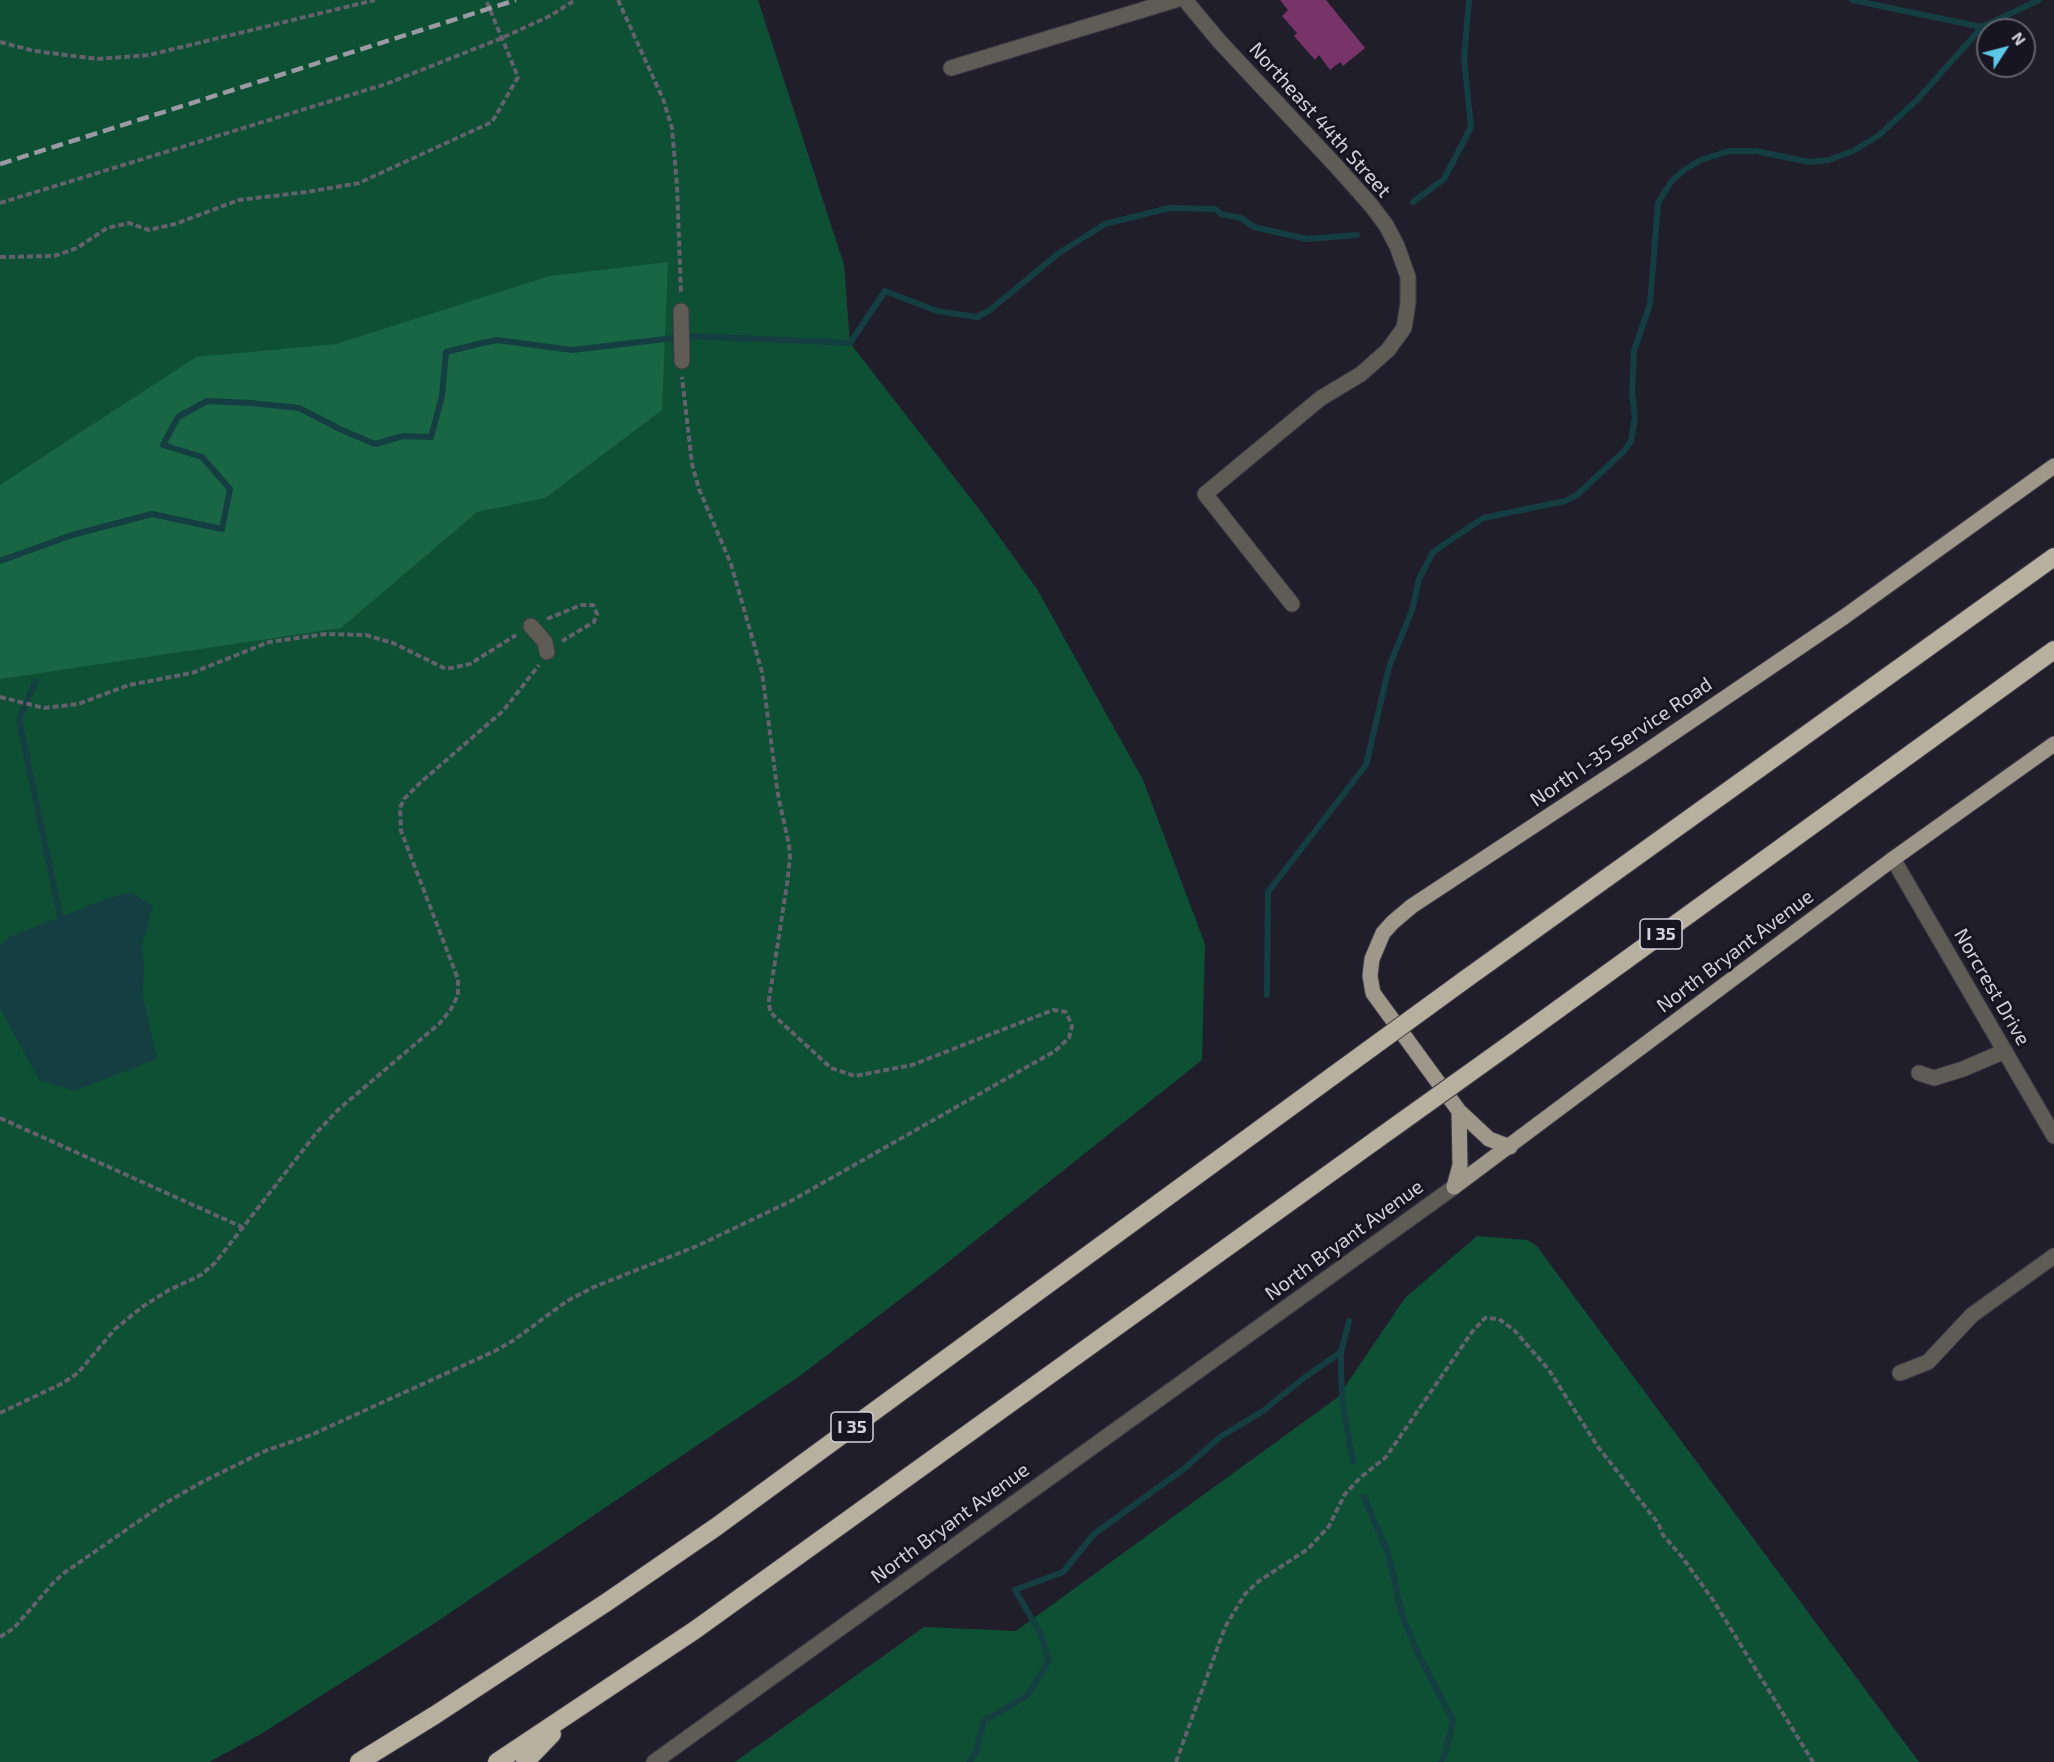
<!DOCTYPE html>
<style>
body{margin:0}
#map{position:relative;width:2054px;height:1762px;overflow:hidden;background:#201e2b;font-family:"Exo 2",sans-serif}
canvas{display:block}
.north{position:absolute;left:1976px;top:18px;width:60px;height:60px;box-sizing:border-box;background:#171521;border:2px solid #62616b;border-radius:50%;rotate:54deg;font-size:16px;font-weight:700;line-height:24px;text-align:center;color:#d3d2db}
.north::after{content:'';display:block;margin:auto;width:21px;height:27px;background:#5dc7e8;clip-path:polygon(50% 0,100% 100%,50% 72%,0 100%)}
</style>
<div id="map">
<canvas width="2054" height="1762"></canvas>
<div class="north">N</div>
</div>
<script>
const ctx = document.querySelector('canvas').getContext('2d');
ctx.lineJoin = 'round';
function paint(path, color) {
  ctx.fillStyle = color;
  ctx.fill(path, 'evenodd');
}
function shape(rows) {
  const path = new Path2D();
  for (const r of rows) {
    path.moveTo(r[0], r[1]);
    for (let i = 2; i < r.length; i += 2) path.lineTo(r[i], r[i + 1]);
  }
  return path;
}
function stroke(path, color, width, dash) {
  ctx.strokeStyle = color;
  ctx.lineWidth = width;
  ctx.lineCap = dash ? 'butt' : 'round';
  ctx.setLineDash(dash || []);
  ctx.stroke(path);
}
function drawText(font, color, halo, rows, align = 'center') {
  ctx.font = font + ' "Exo 2",sans-serif';
  ctx.lineWidth = 6;
  ctx.setLineDash([]);
  ctx.textBaseline = 'middle';
  ctx.strokeStyle = halo;
  ctx.fillStyle = color;
  for (const [text, x, y, turn = 0] of rows) {
    ctx.save();
    ctx.translate(x, y);
    ctx.rotate((+turn || 0) * Math.PI / 180);
    ctx.textAlign = isNaN(turn) ? turn : align;
    if (halo) ctx.strokeText(text, 0, 0);
    ctx.fillText(text, 0, 0);
    ctx.restore();
  }
}
paint(shape([
 [0,0,758,0,844,265,850,343,982,513,1037,589,1143,780,1205,944,1202,1060,937,1271,801,1375,432,1625,261,1734,209,1762,0,1762],
 [1477,1236,1527,1240,1536,1245,1919,1762,735,1762,924,1627,1016,1631,1338,1397,1405,1298]
]), '#0e5034');
paint(shape([
 [668,262,662,410,545,498,477,512,341,628,0,679,0,485,196,357,336,344,550,276]
]), '#186644');
paint(shape([
 [131,892,153,906,142,945,144,967,143,996,157,1059,74,1091,39,1080,0,1008,0,945,9,937,106,899]
]), '#143e41');
stroke(shape([
 [1852,0,1982,27],
 [1413,202,1444,179,1471,127,1464,58,1469,0],
 [0,561,72,535,152,514,222,529,230,489,202,457,163,445,178,417,207,401,251,403,299,408,342,430,375,444,403,436,431,437,442,396,446,352,478,344,497,340,572,350,691,336,850,343,885,291,937,311,977,317,990,310,1059,253,1105,224,1169,208,1215,209,1221,214,1241,218,1254,227,1307,239,1357,235],
 [36,681,19,719,60,917],
 [1267,995,1268,892,1366,765,1389,667,1412,610,1419,579,1433,552,1483,518,1565,501,1577,495,1624,451,1631,441,1635,417,1632,393,1634,351,1650,304,1658,203,1671,182,1684,170,1701,160,1729,151,1756,151,1809,162,1829,160,1853,151,1878,136,1917,100,1982,27,2039,0],
 [1349,1321,1341,1352,1341,1376,1343,1407,1353,1461],
 [1364,1497,1388,1553,1402,1614,1418,1654,1453,1720,1445,1754,1441,1762],
 [969,1762,975,1754,984,1721,1028,1695,1049,1660,1039,1631,1015,1590,1063,1572,1094,1534,1185,1468,1220,1437,1263,1411,1305,1377,1341,1352]
]), '#143e41', 6);
paint(shape([
 [1280,0,1326,0,1365,48,1343,66,1340,62,1330,70,1319,55,1315,60,1294,36,1297,33,1282,16,1288,10]
]), '#783468');
const minor = shape([
 [1185,0,1220,42,1337,167,1370,204,1386,225,1397,246,1408,277,1408,303,1404,328,1388,350,1361,374,1321,398,1205,494,1292,604],
 [951,68,1175,0],
 [681,311,682,361],
 [531,626,545,642,547,652],
 [1893,859,2054,1136],
 [1919,1073,1934,1078,1963,1069,2005,1051],
 [1900,1373,1928,1362,1972,1315,2054,1256],
 [654,1762,1454,1187]
]);
const major = shape([
 [1510,1147,1489,1139,1459,1111,1373,993,1370,976,1372,959,1383,933,1393,922,1412,906,1638,757,1844,617,2054,466],
 [1454,1187,1893,859,2054,744],
 [1454,1187,1460,1165,1459,1111]
]);
const highway = shape([
 [1463,981,2054,557],
 [1506,1047,2054,650],
 [359,1762,435,1715,607,1602,716,1527,1334,1075],
 [497,1762,695,1630,1376,1140],
 [525,1762,552,1734]
]);
stroke(minor, '#3d3b47', 17);
stroke(major, '#3d3b47', 17);
stroke(highway, '#3d3b47', 20);
stroke(shape([
 [618,0,663,99,672,128,677,186,681,294],
 [0,42,34,51,98,59,149,55,375,0],
 [0,203,386,84,502,38,550,16,575,0],
 [0,257,54,256,77,248,107,228,129,223,149,230,175,224,239,200,307,192,359,183,492,122,518,77,486,0],
 [547,619,581,605,593,605,597,614,594,622,562,641],
 [0,697,44,708,78,704,129,685,192,673,269,642,326,634,366,635,393,643,446,669,470,664,516,635],
 [0,1118,242,1227],
 [0,1413,63,1383,78,1373,115,1329,142,1307,169,1290,201,1275,215,1263,318,1131,339,1109,440,1023,451,1009,458,995,458,979,401,831,400,808,404,799,421,782,503,711,539,665],
 [0,1637,14,1628,54,1582,64,1573,162,1505,204,1481,265,1451,311,1435,495,1351,514,1340,567,1301,594,1287,697,1246,789,1202,1055,1051,1069,1038,1072,1026,1066,1012,1053,1010,912,1065,855,1076,831,1068,770,1012,769,1000,787,884,790,857,789,845,778,795,762,672,731,564,699,489,692,464,682,377],
 [1176,1762,1225,1627,1245,1594,1259,1581,1308,1549,1329,1526,1345,1494,1360,1478,1386,1457,1472,1332,1485,1318,1499,1319,1515,1331,1549,1370,1598,1447,1658,1523,1663,1535,1682,1557,1713,1600,1813,1762]
]), '#62616c', 4, [6, 3]);
stroke(minor, '#5f5c56', 15);
stroke(major, '#9e988b', 15);
stroke(highway, '#b7b09f', 18);
stroke(shape([
 [0,164,516,0]
]), '#9b9aa4', 4.5, [12, 6]);
const highwayBridge = shape([
 [1334,1075,1463,981],
 [1376,1140,1506,1047]
]);
stroke(highwayBridge, '#3d3b47', 20, []);
stroke(highwayBridge, '#b7b09f', 18);
for (const [x, y, w] of [
 [1661,934,42],
 [852,1427,42]
]) {
  const box = new Path2D();
  box.roundRect(x - w / 2, y - 15, w, 30, 4.5);
  ctx.fillStyle = '#171521';
  ctx.fill(box);
  stroke(box, '#d3d2db', 1.5);
}
drawText('bold 18px', '#d3d2db', null, [
 ["I 35",1661,934],
 ["I 35",852,1427]
]);
drawText('20px', '#d3d2db', '#171521', [
 ["Northeast 44th Street",1320,120,48],
 ["North I-35 Service Road",1621,742,-34],
 ["North Bryant Avenue",1735,951,-37],
 ["Norcrest Drive",1992,987,60],
 ["North Bryant Avenue",1344,1240,-36],
 ["North Bryant Avenue",950,1523,-36]
]);
</script>
